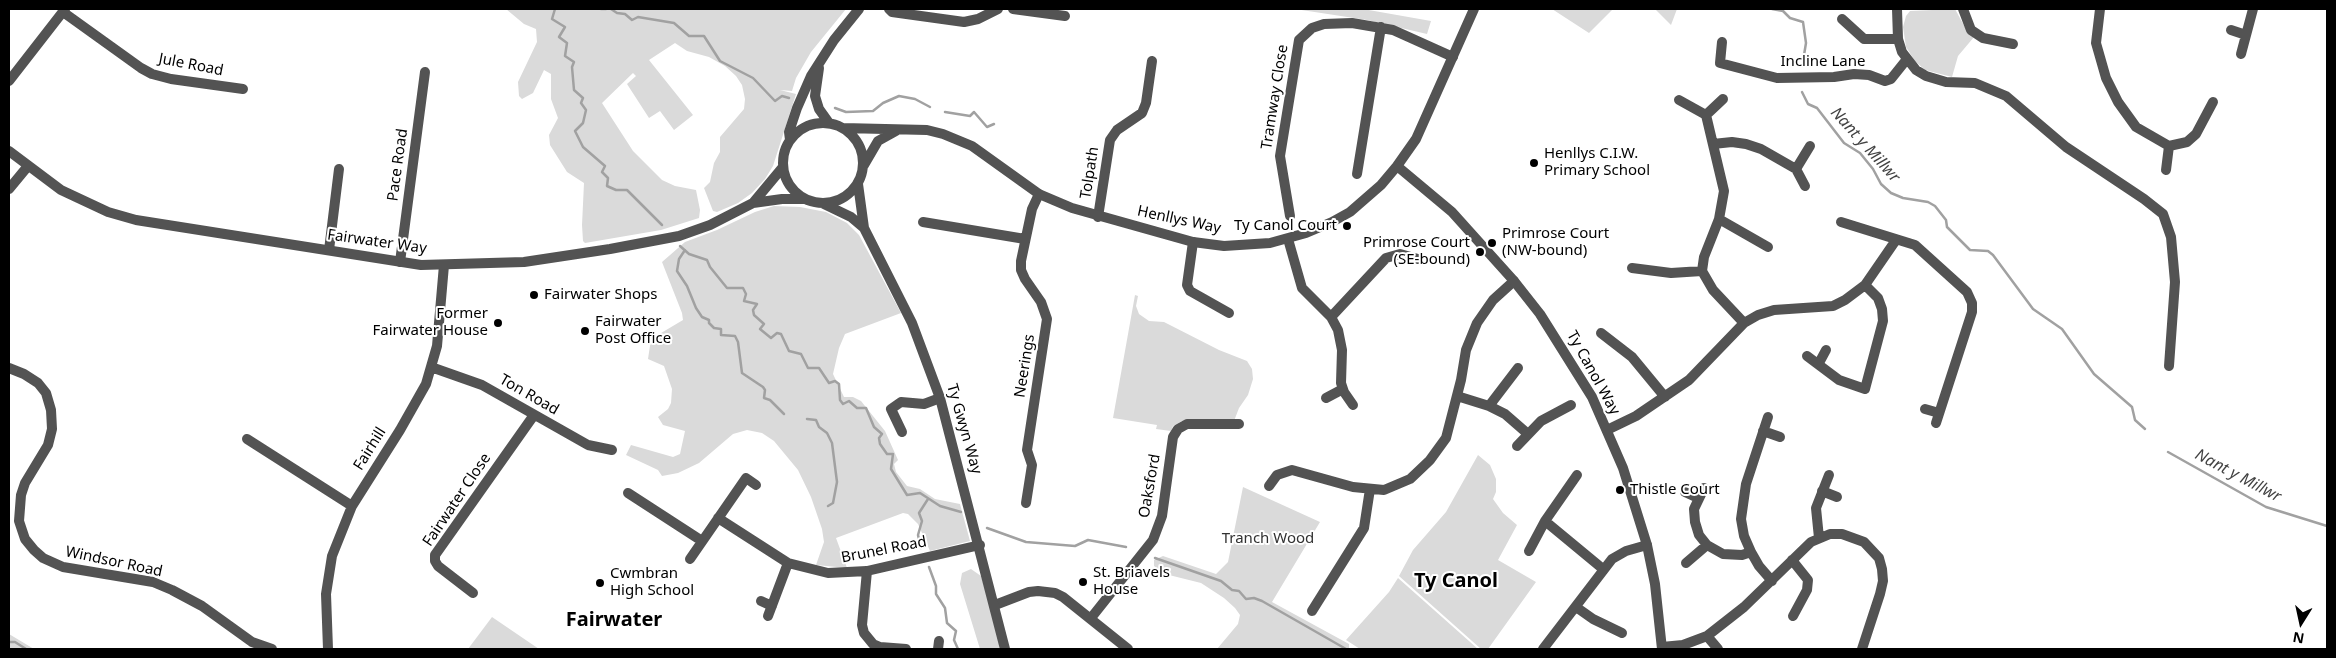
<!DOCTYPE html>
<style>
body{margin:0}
#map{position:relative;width:2336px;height:658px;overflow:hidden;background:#fff;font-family:"Noto Sans",sans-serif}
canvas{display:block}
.frame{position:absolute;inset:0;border:10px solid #000;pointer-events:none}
.north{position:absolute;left:2276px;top:598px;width:50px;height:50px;-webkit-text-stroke:4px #fff;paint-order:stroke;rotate:190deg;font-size:14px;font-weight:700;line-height:20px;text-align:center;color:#000}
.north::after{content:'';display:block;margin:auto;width:18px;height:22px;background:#000;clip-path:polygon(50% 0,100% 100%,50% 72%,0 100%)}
</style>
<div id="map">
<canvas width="2336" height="658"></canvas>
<div class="frame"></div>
<div class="north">N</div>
</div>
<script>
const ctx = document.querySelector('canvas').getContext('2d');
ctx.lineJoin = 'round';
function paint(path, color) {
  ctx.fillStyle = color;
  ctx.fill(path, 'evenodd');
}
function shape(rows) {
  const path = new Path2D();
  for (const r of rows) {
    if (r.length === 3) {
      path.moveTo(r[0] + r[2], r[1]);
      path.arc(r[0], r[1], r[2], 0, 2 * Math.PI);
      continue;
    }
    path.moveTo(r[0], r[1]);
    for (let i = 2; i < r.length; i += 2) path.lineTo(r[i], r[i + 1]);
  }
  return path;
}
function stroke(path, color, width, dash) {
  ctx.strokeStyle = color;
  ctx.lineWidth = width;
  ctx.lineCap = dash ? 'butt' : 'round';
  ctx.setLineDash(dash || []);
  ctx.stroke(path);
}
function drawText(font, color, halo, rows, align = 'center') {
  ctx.font = font + ' "Noto Sans",sans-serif';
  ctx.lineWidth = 4;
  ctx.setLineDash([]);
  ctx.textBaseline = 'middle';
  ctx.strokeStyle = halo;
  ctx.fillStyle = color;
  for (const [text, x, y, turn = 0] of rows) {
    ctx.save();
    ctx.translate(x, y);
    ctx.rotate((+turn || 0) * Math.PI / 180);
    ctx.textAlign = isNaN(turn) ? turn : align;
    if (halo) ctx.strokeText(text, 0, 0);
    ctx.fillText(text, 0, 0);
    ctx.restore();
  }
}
paint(shape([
 [506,9,846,9,811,52,796,78,792,91,780,90,796,94,773,166,765,179,752,193,738,203,717,212,713,211,704,188,710,182,714,163,720,152,720,137,744,109,745,99,742,85,736,76,725,66,709,57,687,51,675,43,649,60,693,115,674,130,660,111,649,118,627,84,636,76,633,73,602,103,633,151,662,180,675,186,696,190,700,210,699,218,661,230,585,243,583,241,582,225,584,183,567,172,550,145,549,135,558,118,551,99,551,74,544,70,533,93,522,99,519,96,518,82,537,42,536,29,524,24],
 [1295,9,1363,9,1431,21,1427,34,1367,20],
 [1552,9,1613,9,1589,33],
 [1655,9,1677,9,1671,25],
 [1955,9,1967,31,1974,37,1958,56,1952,77,1925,70,1915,61,1906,47,1903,27,1906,16,1910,11],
 [774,206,800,207,826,212,847,223,859,235,901,313,845,334,839,348,833,374,844,397,853,397,861,401,885,431,898,460,894,464,896,472,907,486,920,489,935,499,960,504,970,541,930,551,918,524,908,514,903,513,836,538,847,568,816,565,824,542,822,529,811,497,798,470,774,441,762,433,747,430,733,434,699,463,678,473,662,476,658,470,626,455,631,445,673,457,680,454,685,431,663,425,658,417,668,409,671,403,672,389,664,366,648,359,651,339,683,320,682,313,662,262,685,242,717,230,755,212],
 [1135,295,1138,296,1136,306,1139,314,1149,321,1164,322,1219,350,1247,361,1252,369,1253,379,1248,395,1239,408,1234,421,1182,421,1173,426,1171,431,1156,429,1157,425,1113,418],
 [1478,455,1490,465,1496,479,1496,492,1493,499,1503,513,1517,525,1498,560,1536,582,1488,649,1481,649,1399,576,1413,550,1446,512],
 [1243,487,1320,522,1272,602,1349,644,1349,649,1217,649,1238,624,1240,615,1235,608,1224,598,1201,583,1165,574,1154,566,1154,560,1163,556,1216,574,1228,562],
 [971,569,981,576,995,623,1000,649,980,649,960,584,962,573],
 [1398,578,1478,649,1360,649,1346,640,1389,592],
 [492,617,539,649,468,649],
 [9,634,34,649,9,649]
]), '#dadada');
stroke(shape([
 [555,9,552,19,565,27,559,37,567,43,565,56,574,62,572,67,574,90,583,98,581,103,586,110,583,123,575,131,583,147,605,166,602,172,608,178,607,186,616,190,627,190,662,225],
 [601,9,606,9],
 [611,9,617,13,625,14,632,20,638,17,674,23,689,36,704,36,720,61,753,78,775,101,782,96,789,98],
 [1772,9,1783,11,1790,18,1803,22,1806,43,1804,55],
 [1802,92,1808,104,1817,108,1844,143,1860,153,1873,169,1881,184,1891,193,1903,198,1928,202,1935,206,1946,220,1947,227,1970,250,1988,251,1993,255,2033,309,2062,329,2094,374,2132,407,2135,420,2145,429],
 [835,108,846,112,873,111,883,103,899,96,915,99,930,107],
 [945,112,970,116,974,112,987,127,994,124],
 [680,246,689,254,707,260,710,267,727,288,743,288,746,294,744,301,757,304,753,310,754,315,764,324,760,329,771,338,777,333,781,334,789,351,801,354,808,368,819,368,829,383,835,381,839,384,840,400,843,404,849,401,857,408,866,408,874,427,882,434,879,438,880,444,887,454,893,454,891,469,907,495,920,493,940,506,961,512],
 [685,250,679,259,677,271,687,286,696,308,702,317,709,320,709,323,714,328,721,329,721,335,735,336,738,342,742,373,763,387,765,390,764,398,770,400,784,414],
 [807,419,816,420,819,427,827,433,832,443,837,482,833,503,828,506],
 [2168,452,2266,507,2327,526],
 [987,528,1026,542,1075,546,1088,540,1126,547],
 [921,548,918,535,922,521,919,513,928,499],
 [1155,558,1221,581,1232,590,1239,591,1246,599,1254,598,1262,601,1346,649],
 [929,567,936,586,936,594,945,608,947,623,956,631,954,640,958,649],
 [9,642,15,642,26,649]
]), '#a1a1a1', 2.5);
stroke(shape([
 [889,9,892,12,964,22,978,19,998,9],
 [1013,9,1065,16],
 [1897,9,1898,39,1902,52,1916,70,1926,76,1946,82,1975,83,2006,96,2066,147,2144,199,2163,214,2171,237,2175,282,2169,366],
 [1963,9,1971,30,1983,38,2013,44],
 [2100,9,2096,43,2106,78,2118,102,2136,127,2169,146,2187,142,2196,134,2213,102],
 [63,12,141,68,152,74,171,79,243,89],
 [1842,19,1864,39,1898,39],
 [2231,30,2246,35],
 [1722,42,1720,63,1777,78,1834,77,1854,74,1869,75,1885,81,1891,79,1907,59],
 [2241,54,2253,9],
 [1679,100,1706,115],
 [1713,144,1732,142,1746,144,1761,149,1796,169,1805,186],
 [1796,169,1810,146],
 [2166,170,2169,146],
 [1357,174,1381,27],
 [9,189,28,166],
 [1290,216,1280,156,1299,40,1312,28,1324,24,1352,23,1393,30,1453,57],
 [1098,217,1110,140,1117,130,1142,113,1146,103,1152,61],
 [1719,219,1768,247],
 [923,222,1025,239],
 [1841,222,1915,245,1967,292,1972,303,1972,312,1936,423],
 [1288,239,1302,288,1331,317,1338,330,1342,350,1341,383,1344,392,1353,405],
 [1193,242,1187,285,1190,291,1229,313],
 [329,250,339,169],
 [400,262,425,72],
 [1632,268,1671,273,1702,271],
 [1331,317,1386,258,1400,254,1418,259],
 [1744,323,1758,315,1774,310,1833,306,1845,300,1865,285,1896,240],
 [1601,333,1632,357,1665,397],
 [1807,356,1839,380,1865,389,1883,321,1882,309,1878,298,1865,285],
 [1819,363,1826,350],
 [431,367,482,385,588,445,612,450],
 [9,368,24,374,38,383,46,393,51,410,52,429,48,445,25,483,21,495,19,521,25,539,34,550,43,558,63,567,153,582,172,590,202,606,252,642,272,649],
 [1457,396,1489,406,1518,368],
 [1326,398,1343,389],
 [1489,406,1505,414,1528,434],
 [1925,409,1939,413],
 [1768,417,1746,484,1741,519,1744,536,1751,552,1759,566,1772,581],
 [1607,430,1636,416,1689,380,1744,323,1713,290,1702,271,1704,257,1719,219,1724,191,1706,115,1723,99],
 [1763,431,1780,437],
 [902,432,891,409,901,402,924,404,940,398],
 [247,439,352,506],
 [1517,446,1541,421,1571,405],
 [1269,486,1277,475,1292,470,1353,487,1384,490,1410,479,1430,460,1446,438,1461,380,1466,350,1477,323,1493,300,1514,281],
 [1704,488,1694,509,1695,522,1699,535,1707,545,1723,554,1742,555,1751,552],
 [1822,491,1837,497],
 [1685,492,1698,498],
 [628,493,702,541],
 [1026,503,1032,465,1027,450,1047,319,1041,302,1025,279,1021,270,1021,261,1032,209,1039,194],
 [718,518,788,563,828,573,867,571,980,545],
 [1545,521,1603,569],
 [1819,538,1816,508,1829,475],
 [1529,551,1545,521,1577,475],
 [690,559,746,478,756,485],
 [1792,560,1808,580,1807,590,1793,616],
 [1686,563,1707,545],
 [867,571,862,625,864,633,873,644,880,647,906,649],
 [473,593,438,566,435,561,435,555,534,415],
 [761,601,772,606],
 [995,605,1029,592,1038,591,1055,593,1063,597,1128,649],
 [1576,607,1593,619,1622,633],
 [1312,611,1364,528,1370,489],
 [768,616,788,563],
 [1091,618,1153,540,1162,516,1173,437,1178,429,1187,424,1239,424],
 [1707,636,1718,649],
 [1662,647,1683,645,1707,636,1744,607,1811,542,1830,534,1842,534,1864,542,1879,558,1882,569,1883,581,1880,594,1862,649],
 [328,649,326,594,332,556,352,506,400,430,426,384,437,346,444,265],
 [938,649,939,641],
 [1543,649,1612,559,1626,551,1647,545]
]), '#535353', 10);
stroke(shape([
 [819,68,815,96,819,109,829,123],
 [9,81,65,9],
 [823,163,40],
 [843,128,927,130,943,134,972,146,1039,194,1072,208,1193,242,1224,246,1270,243,1306,233,1332,222,1350,212,1381,185,1397,166,1416,139,1474,9],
 [790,140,789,132,797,108,811,76,834,40,859,9],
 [9,151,61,190,108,212,136,220,421,265,524,262,610,249,679,236,710,225,753,203,782,199,804,199],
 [864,165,878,141,896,131],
 [1397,166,1452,212,1514,281,1540,314,1592,397,1623,468,1647,545,1655,584,1662,649],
 [858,184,864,228,912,323,940,398,1005,649],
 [753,203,783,167],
 [824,204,851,217,864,228]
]), '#535353', 10);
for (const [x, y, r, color] of [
 [1534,163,5,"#000"],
 [1347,226,5,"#000"],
 [1492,243,5,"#000"],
 [1480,252,5,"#000"],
 [534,295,5,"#000"],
 [498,323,5,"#000"],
 [585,331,5,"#000"],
 [1620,490,5,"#000"],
 [1083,582,5,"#000"],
 [600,583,5,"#000"]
]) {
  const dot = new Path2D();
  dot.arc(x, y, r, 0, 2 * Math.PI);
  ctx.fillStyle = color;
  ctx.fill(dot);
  stroke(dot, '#fff', 2);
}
drawText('15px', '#000', '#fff', [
 ["Incline Lane",1823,62],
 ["Jule Road",191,65,11],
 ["Tramway Close",1275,97,-81],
 ["Pace Road",398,165,-82],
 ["Tolpath",1090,173,-81],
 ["Henllys Way",1179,220,12],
 ["Fairwater Way",377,242,8],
 ["Neerings",1025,366,-81],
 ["Ty Canol Way",1593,373,61],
 ["Ton Road",529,395,30],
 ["Ty Gwyn Way",964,429,74],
 ["Fairhill",370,449,-58],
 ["Oaksford",1150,486,-80],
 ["Fairwater Close",457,500,-56],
 ["Brunel Road",884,550,-11],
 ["Windsor Road",114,562,12]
]);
drawText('15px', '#000', '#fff', [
 ["Henllys C.I.W.",1544,154],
 ["Primary School",1544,171],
 ["Ty Canol Court",1337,226,"right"],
 ["Primrose Court",1502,234],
 ["(NW-bound)",1502,251],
 ["Primrose Court",1470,243,"right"],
 ["(SE-bound)",1470,260,"right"],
 ["Fairwater Shops",544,295],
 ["Former",488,314,"right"],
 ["Fairwater House",488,331,"right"],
 ["Fairwater",595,322],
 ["Post Office",595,339],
 ["Thistle Court",1630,490],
 ["St. Briavels",1093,573],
 ["House",1093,590],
 ["Cwmbran",610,574],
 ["High School",610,591]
], 'left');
drawText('15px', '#313131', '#fff', [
 ["Tranch Wood",1268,539]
]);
drawText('italic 16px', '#424242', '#fff', [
 ["Nant y Millwr",1865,145,48],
 ["Nant y Millwr",2238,476,28]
]);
drawText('bold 20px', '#000', '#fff', [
 ["Ty Canol",1456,581],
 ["Fairwater",614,620]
]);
</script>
